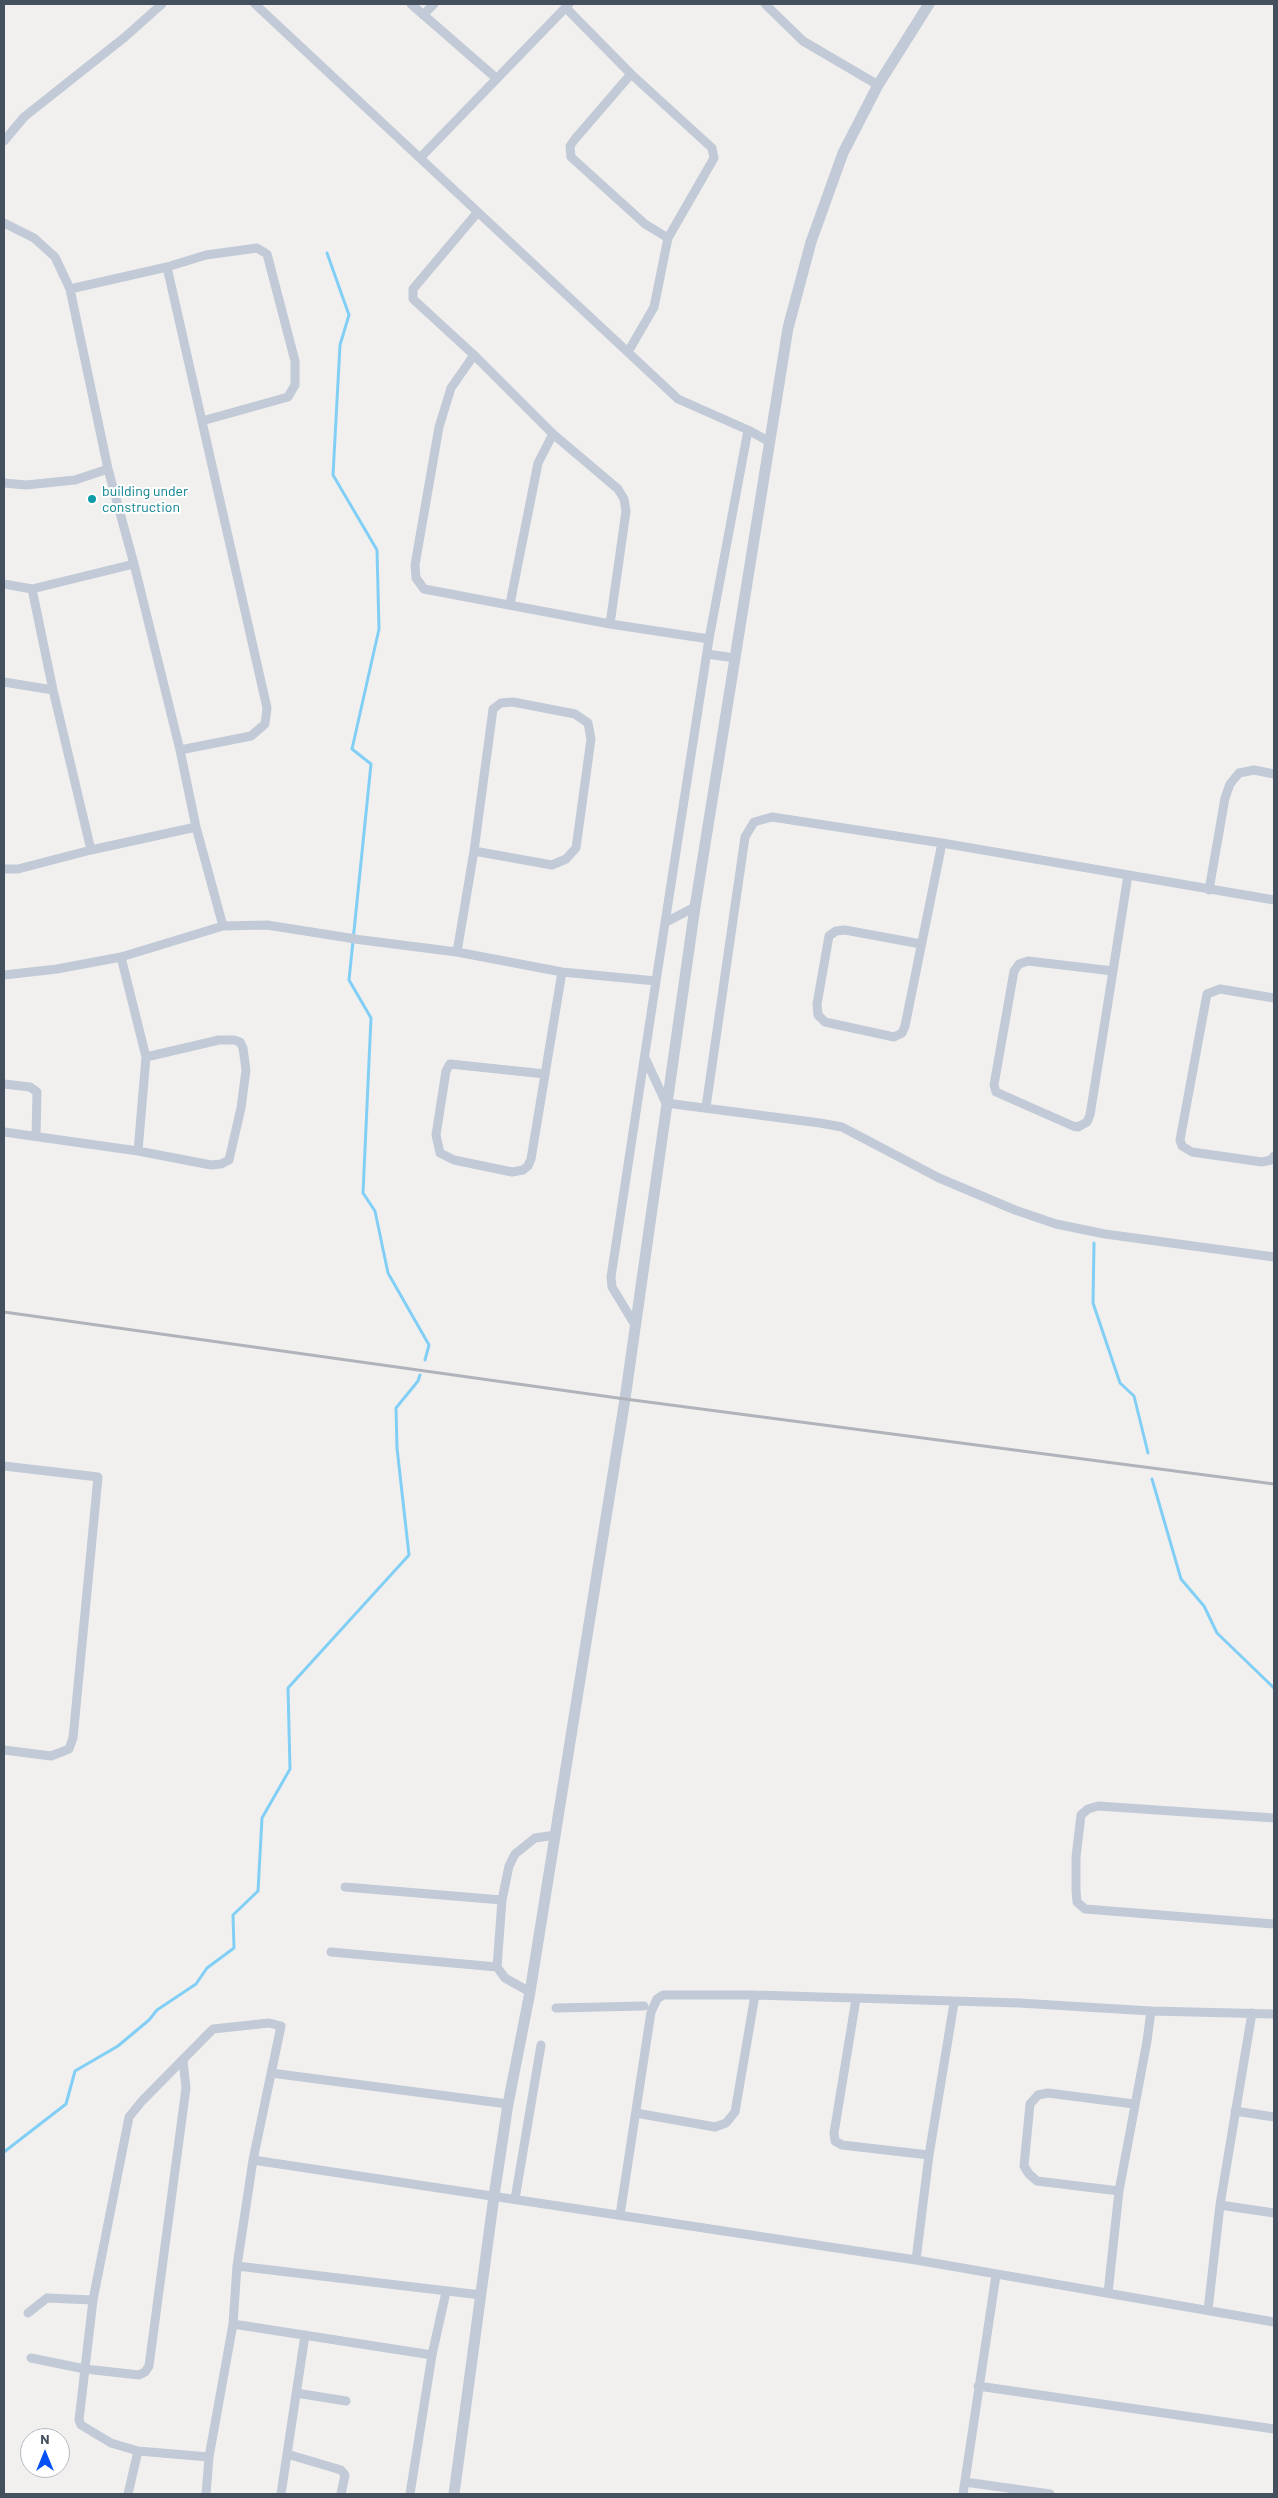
<!DOCTYPE html>
<style>
body{margin:0}
#map{position:relative;width:1278px;height:2498px;overflow:hidden;background:#f2f0ef;font-family:Barlow,sans-serif}
canvas{display:block}
.frame{position:absolute;inset:0;border:5px solid #45505f;pointer-events:none}
.north{position:absolute;left:20px;top:2428px;width:50px;height:50px;box-sizing:border-box;background:#fff;border:1px solid #b5b9bf;border-radius:50%;rotate:0deg;font-size:14px;font-weight:700;line-height:20px;text-align:center;color:#45505f}
.north::after{content:'';display:block;margin:auto;width:18px;height:22px;background:#0551f6;clip-path:polygon(50% 0,100% 100%,50% 72%,0 100%)}
</style>
<div id="map">
<canvas width="1278" height="2498"></canvas>
<div class="frame"></div>
<div class="north">N</div>
</div>
<script>
const ctx = document.querySelector('canvas').getContext('2d');
ctx.lineJoin = 'round';
function shape(rows) {
  const path = new Path2D();
  for (const r of rows) {
    path.moveTo(r[0], r[1]);
    for (let i = 2; i < r.length; i += 2) path.lineTo(r[i], r[i + 1]);
  }
  return path;
}
function stroke(path, color, width, dash) {
  ctx.strokeStyle = color;
  ctx.lineWidth = width;
  ctx.lineCap = dash ? 'butt' : 'round';
  ctx.setLineDash(dash || []);
  ctx.stroke(path);
}
function drawText(font, color, halo, rows, align = 'center') {
  ctx.font = font + ' Barlow,sans-serif';
  ctx.lineWidth = 4;
  ctx.setLineDash([]);
  ctx.textBaseline = 'middle';
  ctx.strokeStyle = halo;
  ctx.fillStyle = color;
  for (const [text, x, y, turn = 0] of rows) {
    ctx.save();
    ctx.translate(x, y);
    ctx.rotate((+turn || 0) * Math.PI / 180);
    ctx.textAlign = isNaN(turn) ? turn : align;
    if (halo) ctx.strokeText(text, 0, 0);
    ctx.fillText(text, 0, 0);
    ctx.restore();
  }
}
stroke(shape([
 [327,253,349,315,340,345,333,475,377,550,379,629,352,749,371,764,349,980,371,1018,363,1193,375,1211,388,1273,429,1345,425,1360],
 [1094,1243,1093,1303,1120,1383,1134,1396,1148,1453],
 [1152,1479,1181,1579,1204,1606,1217,1633,1274,1688],
 [4,2152,66,2104,75,2071,118,2046,149,2020,157,2010,196,1984,207,1968,234,1948,233,1915,258,1891,262,1818,290,1769,288,1688,409,1555,397,1448,396,1408,418,1381,420,1375]
]), '#82cff6', 3);
stroke(shape([
 [255,4,678,399,748,430],
 [411,4,496,78],
 [765,4,803,41,878,85],
 [566,8,631,74,712,148,714,158,668,238,654,307,628,352],
 [423,15,434,4],
 [631,74,575,139,570,146,571,157,645,224,668,238],
 [4,141,24,117,125,37,162,4],
 [420,158,569,4],
 [4,223,34,238,55,257,70,289,108,469,75,480,26,485,4,483],
 [167,267,206,255,257,248,267,254,295,361,295,385,288,397,202,421],
 [70,289,167,267,267,708,265,724,251,736,180,750,134,564],
 [474,355,413,299,413,289,477,213],
 [4,584,32,589,134,564,108,469],
 [32,589,53,690,91,850,196,827],
 [510,604,538,463,553,434],
 [610,624,626,511,624,499,618,489,553,434,474,355,451,388,439,427,415,565,416,578,424,589,610,624,709,639],
 [707,654,735,658],
 [4,682,53,690],
 [180,750,196,827,223,926],
 [4,869,18,869,91,850],
 [1209,890,1225,798,1230,784,1239,773,1254,770,1274,774],
 [666,922,695,907],
 [921,944,845,930,836,931,829,936,817,1004,818,1015,825,1022,894,1037,902,1033,905,1026,942,843],
 [457,952,474,851,493,709,501,703,513,702,575,714,588,723,591,739,576,848,566,859,552,865,474,851],
 [1113,971,1028,961,1019,964,1014,971,994,1085,996,1092,1073,1126,1078,1127,1087,1122,1090,1115,1113,971,1128,875],
 [4,975,57,969,121,957,223,926,267,925,362,940,457,952,562,972,656,981],
 [1274,998,1220,989,1207,994,1180,1140,1182,1146,1192,1152,1262,1162,1271,1160,1274,1156],
 [646,1060,666,1103,820,1123,842,1127,939,1178,1015,1210,1056,1224,1105,1234,1274,1257],
 [545,1074,450,1064,446,1071,436,1135,440,1153,454,1160,512,1172,523,1170,528,1166,531,1159,562,972],
 [4,1084,30,1087,37,1092,36,1136],
 [706,1107,745,837,754,822,772,817,942,843,1274,900],
 [4,1132,138,1151,211,1165,221,1164,229,1160,241,1108,246,1070,243,1048,240,1042,234,1040,219,1040,146,1057,121,957],
 [138,1151,146,1057],
 [635,1325,612,1287,611,1277,656,981,709,639,748,430,770,442],
 [4,1466,98,1477,73,1738,69,1749,51,1756,4,1750],
 [1274,1818,1098,1806,1088,1809,1081,1815,1076,1857,1076,1890,1077,1902,1085,1909,1274,1924],
 [345,1887,502,1900],
 [331,1952,497,1967],
 [530,1992,505,1978,497,1967,502,1900,509,1866,515,1854,535,1838,556,1835],
 [856,1999,834,2133,835,2141,842,2145,929,2155,954,2003],
 [556,2008,644,2006],
 [271,2073,508,2104],
 [1235,2111,1274,2117],
 [636,2113,715,2127,726,2123,735,2112,755,1995],
 [253,2160,916,2260,1274,2322],
 [1119,2191,1037,2181,1029,2174,1024,2166,1030,2104,1038,2095,1048,2093,1134,2104],
 [515,2199,541,2045],
 [1220,2205,1274,2213],
 [620,2215,651,2012,657,1999,663,1995,755,1995,1019,2003,1151,2011,1274,2014],
 [916,2260,929,2155],
 [1108,2293,1119,2191,1147,2041,1151,2011],
 [1208,2310,1220,2205,1252,2013],
 [28,2313,47,2298,93,2300],
 [233,2324,432,2355,446,2292],
 [31,2358,85,2369,139,2375,145,2372,149,2366,186,2088,183,2060],
 [978,2386,1274,2429],
 [296,2393,346,2401],
 [287,2454,341,2470,345,2475,341,2494],
 [209,2457,138,2451,111,2443,81,2425,79,2420,93,2300,129,2117,142,2101,213,2029,269,2023,281,2026,253,2160,237,2266],
 [965,2482,1050,2494],
 [128,2494,138,2451],
 [206,2494,209,2457,233,2324,237,2266,481,2295],
 [281,2494,305,2335],
 [410,2494,432,2355],
 [963,2494,996,2275]
]), '#c1cad6', 9);
stroke(shape([
 [454,2494,494,2196,508,2104,530,1992,625,1399,695,907,788,328,811,242,843,153,878,85,929,4]
]), '#c1cad6', 11);
stroke(shape([
 [4,1312,625,1399,1274,1484]
]), '#b1b3bb', 3);
for (const [x, y, r, color] of [
 [92,499,5,"#0f9aa8"]
]) {
  const dot = new Path2D();
  dot.arc(x, y, r, 0, 2 * Math.PI);
  ctx.fillStyle = color;
  ctx.fill(dot);
  stroke(dot, '#fff', 2);
}
drawText('14px', '#0d838f', '#fff', [
 ["building under",102,491],
 ["construction",102,507]
], 'left');
</script>
